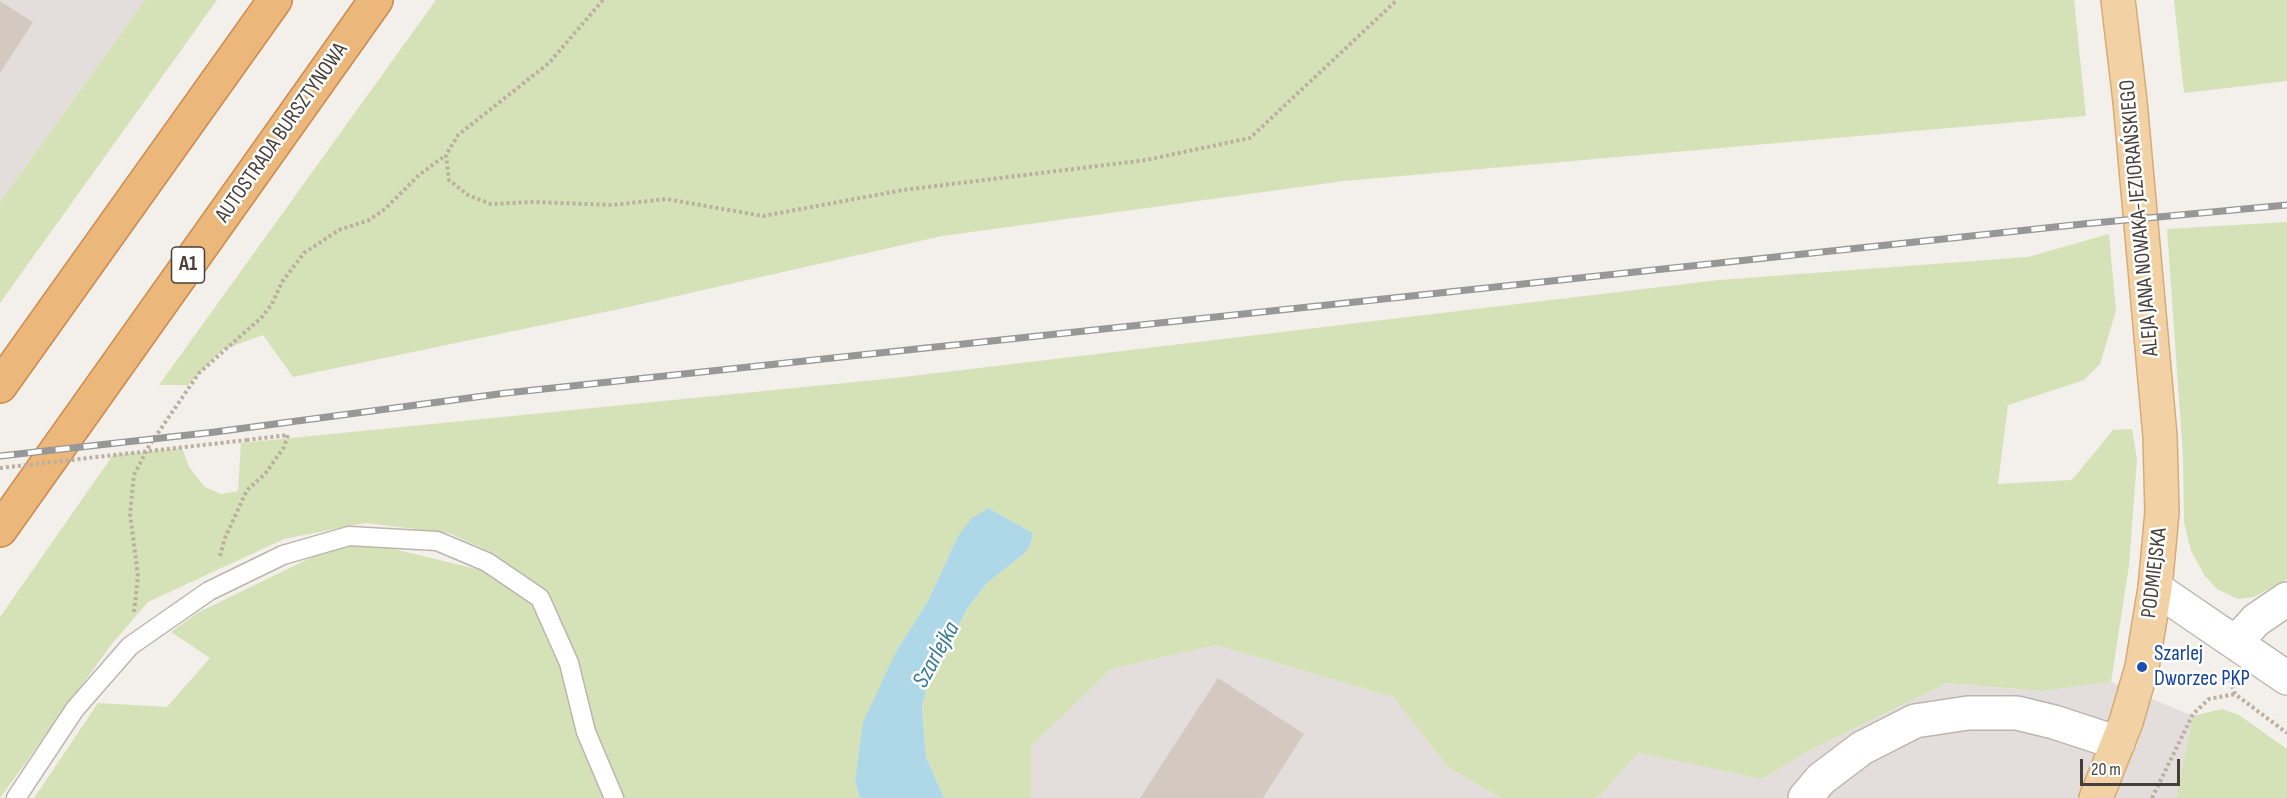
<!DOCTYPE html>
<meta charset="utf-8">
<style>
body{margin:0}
#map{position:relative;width:2287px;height:798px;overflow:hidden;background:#f3efea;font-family:"Sofia Sans Condensed",sans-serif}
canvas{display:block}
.scale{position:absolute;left:2080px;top:759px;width:100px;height:27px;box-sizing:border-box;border:3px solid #463f39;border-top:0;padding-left:8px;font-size:18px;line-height:21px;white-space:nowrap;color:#463f39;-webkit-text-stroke:4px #fff;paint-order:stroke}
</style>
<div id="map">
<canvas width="2287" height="798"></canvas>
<div class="scale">20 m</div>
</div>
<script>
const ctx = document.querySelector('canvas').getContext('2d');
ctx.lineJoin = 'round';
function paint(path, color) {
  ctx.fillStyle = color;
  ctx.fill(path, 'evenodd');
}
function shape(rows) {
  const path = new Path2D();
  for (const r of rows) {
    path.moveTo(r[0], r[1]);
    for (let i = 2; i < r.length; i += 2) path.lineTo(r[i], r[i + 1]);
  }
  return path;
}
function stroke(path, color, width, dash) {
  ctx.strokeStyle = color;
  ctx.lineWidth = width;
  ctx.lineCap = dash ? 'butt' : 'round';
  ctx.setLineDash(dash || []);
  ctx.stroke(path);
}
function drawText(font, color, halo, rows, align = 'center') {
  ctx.font = font + ' "Sofia Sans Condensed",sans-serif';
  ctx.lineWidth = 5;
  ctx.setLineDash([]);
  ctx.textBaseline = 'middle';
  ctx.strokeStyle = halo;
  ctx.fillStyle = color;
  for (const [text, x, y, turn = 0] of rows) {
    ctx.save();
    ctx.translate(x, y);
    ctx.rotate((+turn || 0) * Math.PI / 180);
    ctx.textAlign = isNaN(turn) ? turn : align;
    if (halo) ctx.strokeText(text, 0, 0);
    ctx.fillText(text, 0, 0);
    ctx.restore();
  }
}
paint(shape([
 [0,0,145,0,0,202],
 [1216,645,1393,697,1448,767,1500,798,1031,798,1031,746,1111,669],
 [2111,682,2193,716,2176,798,1597,798,1639,753,1762,779,1808,751,1947,683,2042,691]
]), '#e3dedb');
paint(shape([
 [145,0,217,0,0,303,0,202],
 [436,0,2074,0,2086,116,1344,181,942,236,624,308,293,377,263,335,222,350,188,385,159,385],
 [2174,0,2287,0,2287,81,2184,93],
 [2287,222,2287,579,2254,597,2238,599,2217,589,2205,576,2191,551,2184,522,2183,457,2167,229],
 [2109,234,2116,311,2100,364,2084,380,2008,405,1998,484,2072,480,2113,430,2132,429,2137,459,2129,566,2111,682,2042,691,1947,683,1808,751,1762,779,1639,753,1597,798,1500,798,1448,767,1393,697,1216,645,1111,669,1031,746,1031,798,944,798,926,757,922,706,927,687,967,609,986,584,1025,553,1031,543,1033,533,988,508,958,536,927,603,897,650,855,782,860,798,34,798,98,703,167,707,210,658,171,632,199,612,333,547,377,545,489,572,493,553,449,533,365,523,284,539,148,602,111,645,0,798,0,617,113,455,182,448,189,467,205,487,221,494,238,491,241,443,895,378,1719,280,2028,257],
 [2222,709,2239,715,2287,749,2287,798,2176,798,2193,716]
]), '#d5e2b8');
paint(shape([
 [988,508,1033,533,1031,543,1025,553,986,584,967,609,927,687,922,706,926,757,944,798,860,798,855,782,863,722,897,650,927,603,958,536,971,519]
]), '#aed8e8');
paint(shape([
 [0,1,33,22,0,73],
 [1218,678,1304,734,1263,798,1140,798]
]), '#d3c9c1');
const service = shape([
 [16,798,75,709,130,646,209,591,283,555,349,536,437,541,487,562,540,598,569,663,586,732,614,798]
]);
const minor = shape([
 [2155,588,2287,678],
 [2236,642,2256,620,2287,599],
 [1805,798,1821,779,1862,748,1915,721,1968,713,2017,713,2054,722,2118,743]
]);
const primary = shape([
 [2096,798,2126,722,2142,667,2155,588,2162,512,2160,436,2130,101,2118,0]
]);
const motorway = shape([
 [0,386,275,0],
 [0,530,376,0]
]);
stroke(service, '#bdb5ad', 21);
stroke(minor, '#bdb5ad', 36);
stroke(primary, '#d5ac75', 36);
stroke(motorway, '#ca8b4c', 36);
stroke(shape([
 [603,0,549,63,458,135,446,155,449,180,468,195,491,204,533,202,613,205,666,199,763,216,903,190,1146,160,1250,138,1397,0],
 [220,556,225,538,247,490,265,474,284,447,288,435,247,440],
 [134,612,138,576,130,514,134,475,149,446,199,373,262,317,272,304,282,282,304,253,339,230,369,220,385,209,419,175,446,155],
 [2230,680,2235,694,2287,733],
 [2152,798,2193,714,2209,699,2235,694]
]), '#bdafa0', 4, [3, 3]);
stroke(service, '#fff', 18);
stroke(minor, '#fff', 33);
stroke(primary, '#f2d1a4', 33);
stroke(motorway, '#ecb77b', 33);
const rail = shape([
 [0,456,215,432,506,393,2083,224,2287,205]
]);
stroke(rail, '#979797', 7);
stroke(rail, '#fff', 4.5, [14]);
stroke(shape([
 [0,468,247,440]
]), '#bdafa0', 4, [3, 3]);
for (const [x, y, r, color] of [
 [2142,667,6,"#1a4fb4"]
]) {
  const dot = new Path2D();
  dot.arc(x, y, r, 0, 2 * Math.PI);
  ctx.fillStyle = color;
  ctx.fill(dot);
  stroke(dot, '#fff', 2);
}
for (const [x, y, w] of [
 [188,265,33]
]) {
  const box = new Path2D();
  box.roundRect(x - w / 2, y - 18, w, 36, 4.5);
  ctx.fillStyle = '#fff';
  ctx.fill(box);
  stroke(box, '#463f39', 1.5);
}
drawText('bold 21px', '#463f39', null, [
 ["A1",188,265]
]);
drawText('22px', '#463f39', '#fff', [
 ["AUTOSTRADA BURSZTYNOWA",282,133,-55],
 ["ALEJA JANA NOWAKA-JEZIORAŃSKIEGO",2140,218,-95],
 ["PODMIEJSKA",2155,573,-83]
]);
drawText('22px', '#164399', '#fff', [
 ["Szarlej",2154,654],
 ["Dworzec PKP",2154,679]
], 'left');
drawText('italic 24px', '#3a7b96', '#fff', [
 ["Szarlejka",937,655,-61]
]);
</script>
